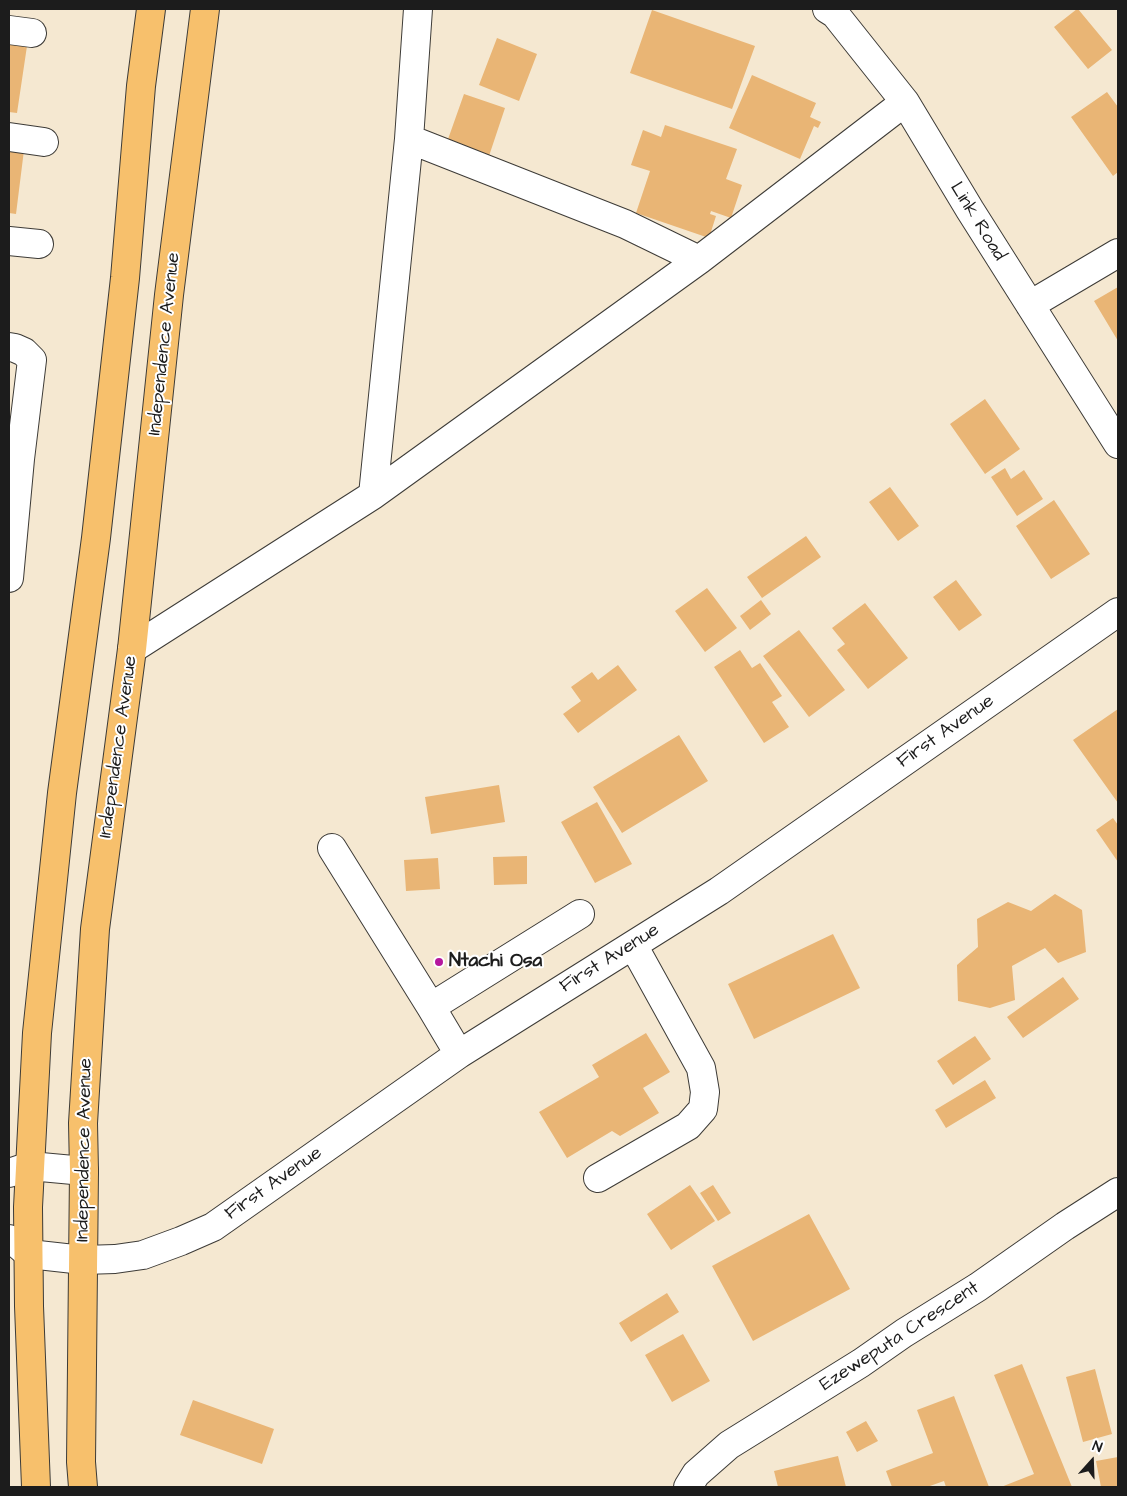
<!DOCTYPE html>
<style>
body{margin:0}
#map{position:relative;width:1127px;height:1496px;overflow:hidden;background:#f5e8d1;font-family:"Architects Daughter",sans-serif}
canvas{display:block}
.frame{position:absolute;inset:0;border:10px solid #1c1c1c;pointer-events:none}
.north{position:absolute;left:1067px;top:1436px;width:50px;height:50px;-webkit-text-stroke:4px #fff;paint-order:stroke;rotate:20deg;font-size:14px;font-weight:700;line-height:20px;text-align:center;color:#1c1c1c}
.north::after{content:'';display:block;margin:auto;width:18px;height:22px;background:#1c1c1c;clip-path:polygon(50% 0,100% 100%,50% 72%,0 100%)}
</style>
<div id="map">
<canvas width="1127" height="1496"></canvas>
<div class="frame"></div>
<div class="north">N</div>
</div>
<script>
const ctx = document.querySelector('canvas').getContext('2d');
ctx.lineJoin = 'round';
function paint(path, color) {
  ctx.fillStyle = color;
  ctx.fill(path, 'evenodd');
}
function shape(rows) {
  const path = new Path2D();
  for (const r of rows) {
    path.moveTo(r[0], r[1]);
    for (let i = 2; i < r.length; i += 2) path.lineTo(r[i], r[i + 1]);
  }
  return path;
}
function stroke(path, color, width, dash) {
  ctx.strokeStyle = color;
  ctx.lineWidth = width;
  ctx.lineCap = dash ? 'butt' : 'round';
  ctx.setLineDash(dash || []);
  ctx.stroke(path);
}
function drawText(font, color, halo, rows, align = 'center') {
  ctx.font = font + ' "Architects Daughter",sans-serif';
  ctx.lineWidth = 4;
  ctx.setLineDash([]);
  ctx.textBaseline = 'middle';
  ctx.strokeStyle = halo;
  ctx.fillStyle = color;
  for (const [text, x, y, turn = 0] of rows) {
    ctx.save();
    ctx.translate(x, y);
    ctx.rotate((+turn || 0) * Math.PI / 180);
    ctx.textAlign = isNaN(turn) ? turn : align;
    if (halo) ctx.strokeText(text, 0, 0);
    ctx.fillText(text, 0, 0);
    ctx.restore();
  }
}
paint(shape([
 [1077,9,1078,9,1112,50,1088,69,1054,27],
 [652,10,755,46,732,109,630,73],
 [497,38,537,54,519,101,479,85],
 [9,44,27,46,17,113,9,112],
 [752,75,816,103,810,117,821,122,818,128,814,126,800,159,729,128],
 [1107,92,1118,107,1118,172,1113,176,1071,117],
 [464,94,505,108,489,156,447,142],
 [665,125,737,149,726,179,742,185,731,218,711,211,710,214,716,216,709,238,636,213,650,171,631,165,643,130,661,137],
 [9,148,24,150,16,214,9,213],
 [1118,287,1118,341,1094,301],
 [985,399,1020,449,985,474,950,424],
 [1005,468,1011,479,1024,470,1043,499,1017,516,991,477],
 [890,487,919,526,898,541,869,502],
 [1054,500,1090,554,1051,579,1016,526],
 [806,536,821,557,762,598,747,577],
 [956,580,982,615,959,631,933,597],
 [707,588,737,628,705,652,675,611],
 [761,600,771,614,750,630,740,616],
 [865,603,908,658,868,689,837,650,845,644,832,628],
 [799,630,845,690,809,717,763,656],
 [740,650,752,668,760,663,782,696,772,702,789,727,764,743,714,667],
 [618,665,637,690,578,733,563,714,581,701,571,687,592,672,598,680],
 [1118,709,1118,803,1073,740],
 [679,735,708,781,622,833,593,787],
 [499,785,505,822,431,834,425,797],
 [597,802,632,864,595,883,561,822],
 [1113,818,1118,825,1118,862,1096,830],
 [527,856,527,884,494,885,493,857],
 [438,858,440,889,406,891,404,860],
 [1055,894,1082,910,1086,952,1058,963,1045,948,1012,966,1015,1000,990,1008,958,1001,957,965,978,947,977,919,1008,902,1031,911],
 [833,934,860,988,754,1039,728,984],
 [1063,977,1079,999,1023,1038,1007,1017],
 [646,1033,670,1072,643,1088,659,1113,620,1136,612,1131,567,1158,539,1112,599,1077,592,1065],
 [975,1036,991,1059,953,1085,937,1061],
 [985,1080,996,1098,946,1128,935,1110],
 [690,1185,715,1221,671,1250,647,1214],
 [713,1185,731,1213,718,1221,700,1193],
 [809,1214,850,1289,753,1341,712,1266],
 [667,1293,679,1312,631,1342,619,1323],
 [683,1334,710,1381,672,1402,645,1355],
 [1022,1364,1072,1487,1001,1487,1034,1474,994,1375],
 [1095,1369,1112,1434,1083,1442,1066,1377],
 [954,1396,989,1487,946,1487,944,1481,927,1487,892,1487,886,1471,933,1453,917,1410],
 [193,1400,274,1429,262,1464,180,1435],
 [866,1421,878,1441,857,1452,846,1432],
 [838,1456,846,1487,778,1487,774,1471],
 [1118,1457,1118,1487,1101,1487,1096,1461]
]), '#e9b575');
const minor = shape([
 [827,9,835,14,905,102,970,210,1118,444],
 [9,30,32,33],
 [9,137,44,142],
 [409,139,625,224,699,260],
 [9,241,39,244],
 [1030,305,1118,253],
 [9,347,15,348,24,352,32,360,20,459,9,578],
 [373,495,409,139,418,9],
 [132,649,373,495,699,260,905,102],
 [332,848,431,1007,459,1054],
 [431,1007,580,914],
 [9,1173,30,1166,84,1171],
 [598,1178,688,1126,703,1109,705,1092,701,1068,633,945],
 [9,1239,16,1243,29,1254,83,1260,115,1259,143,1255,181,1241,213,1227,459,1054,719,891,1118,612],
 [688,1487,696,1474,729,1445,861,1363,904,1333,978,1287,1065,1226,1118,1192]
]);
const major = shape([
 [36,1487,29,1306,28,1207,37,1033,62,793,96,538,125,278,141,86,151,9],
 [83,1487,81,1462,84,1171,83,1123,95,929,132,649,169,295,205,9]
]);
stroke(minor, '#3d3b37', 30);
stroke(major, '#3d3b37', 30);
stroke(minor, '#fff', 28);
stroke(major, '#f7c06c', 28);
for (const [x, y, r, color] of [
 [439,962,5,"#b5179e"]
]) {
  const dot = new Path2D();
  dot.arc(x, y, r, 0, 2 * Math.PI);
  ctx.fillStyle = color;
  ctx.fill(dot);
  stroke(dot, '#fff', 2);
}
drawText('19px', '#1c1c1c', '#fff', [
 ["Link Road",977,222,58],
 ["Independence Avenue",165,344,-84],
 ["First Avenue",946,732,-35],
 ["Independence Avenue",119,747,-82],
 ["First Avenue",610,959,-32],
 ["Independence Avenue",85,1150,-89],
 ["First Avenue",274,1184,-35],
 ["Ezeweputa Crescent",900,1337,-33]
]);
drawText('bold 19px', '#1c1c1c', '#fff', [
 ["Ntachi Osa",449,962]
], 'left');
</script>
